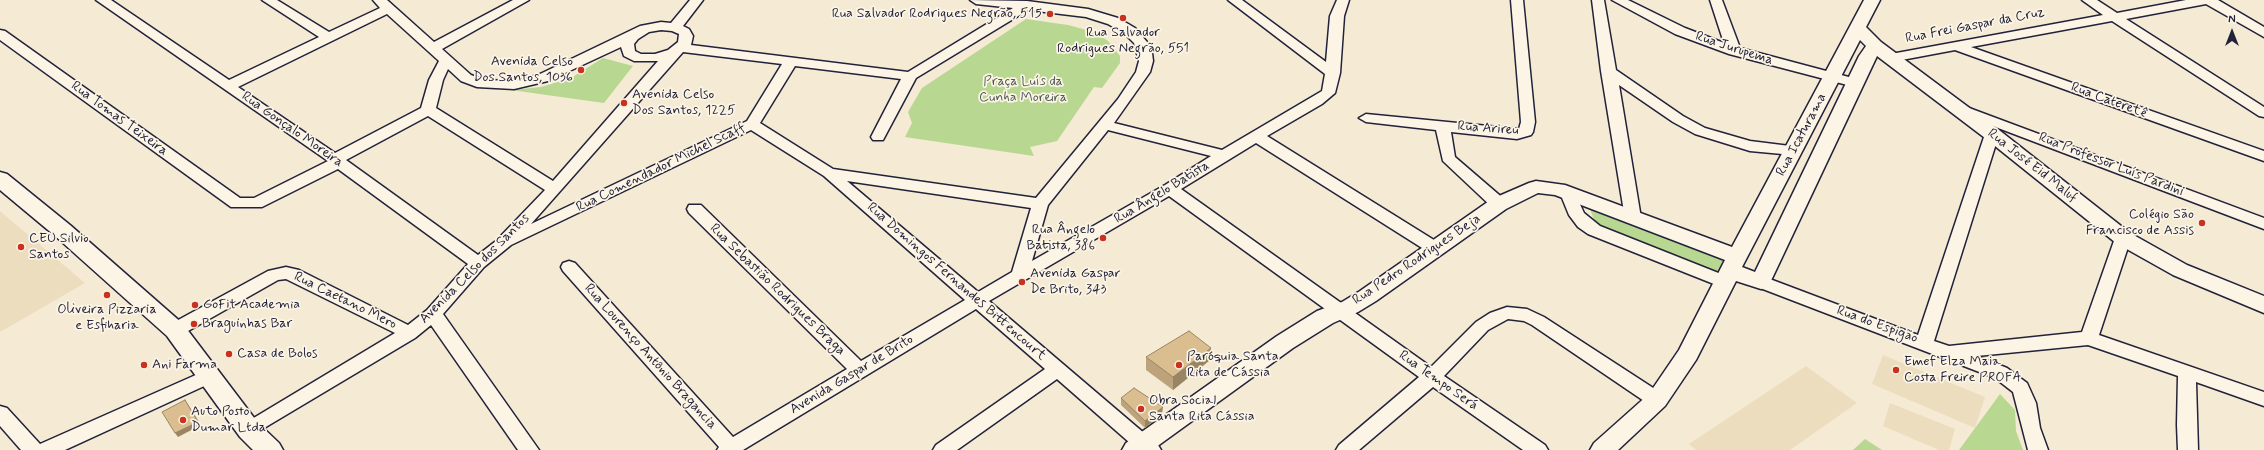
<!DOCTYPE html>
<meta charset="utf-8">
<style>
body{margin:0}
#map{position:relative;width:2264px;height:450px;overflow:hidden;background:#f5ead4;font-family:Mynerve,sans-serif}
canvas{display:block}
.north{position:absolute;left:2212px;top:12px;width:40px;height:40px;-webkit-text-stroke:3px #fcf5e5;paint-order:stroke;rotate:0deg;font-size:11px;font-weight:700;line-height:16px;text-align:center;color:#22223b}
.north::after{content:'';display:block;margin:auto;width:14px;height:18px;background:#22223b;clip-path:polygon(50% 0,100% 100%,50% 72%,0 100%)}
</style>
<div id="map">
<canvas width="2264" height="450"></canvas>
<div class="north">N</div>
</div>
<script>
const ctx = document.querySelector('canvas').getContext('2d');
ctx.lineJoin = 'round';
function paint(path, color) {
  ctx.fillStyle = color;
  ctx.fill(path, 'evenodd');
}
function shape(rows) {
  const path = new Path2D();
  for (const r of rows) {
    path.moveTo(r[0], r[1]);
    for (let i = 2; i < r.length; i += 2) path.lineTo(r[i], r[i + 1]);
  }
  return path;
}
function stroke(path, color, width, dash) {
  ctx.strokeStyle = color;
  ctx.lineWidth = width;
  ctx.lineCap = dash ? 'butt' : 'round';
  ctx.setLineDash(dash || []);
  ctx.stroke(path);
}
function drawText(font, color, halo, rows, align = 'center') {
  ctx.font = font + ' Mynerve,sans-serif';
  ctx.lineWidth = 3.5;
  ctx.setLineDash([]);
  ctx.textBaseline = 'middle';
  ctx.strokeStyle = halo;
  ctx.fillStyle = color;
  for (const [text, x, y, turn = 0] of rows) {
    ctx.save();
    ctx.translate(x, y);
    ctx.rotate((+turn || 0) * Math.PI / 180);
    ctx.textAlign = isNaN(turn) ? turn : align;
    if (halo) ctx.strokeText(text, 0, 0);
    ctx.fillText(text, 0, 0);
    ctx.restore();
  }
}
paint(shape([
 [0,211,85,283,0,332],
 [1883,355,1985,397,1975,428,1872,384],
 [1806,366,1857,403,1790,450,1696,450,1689,444],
 [1890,403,1955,429,1949,450,1939,450,1883,426]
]), '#edddbf');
paint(shape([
 [1026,19,1068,25,1094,32,1108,41,1120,56,1120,63,1102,88,1094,87,1057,141,1030,147,1034,156,905,137,912,123,908,112,922,88],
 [603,58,633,66,604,103,511,90,541,87,571,78],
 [1588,204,1730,257,1720,278,1609,235,1595,222],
 [2000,394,2015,410,2016,431,2023,450,1959,450],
 [1865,439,1882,450,1853,450]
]), '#b8d791');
const minor = shape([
 [96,0,111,0,229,80,319,37,262,0,277,0,329,32,380,8,373,0,387,0,434,42,513,0,529,0,442,49,471,75,484,80,514,81,538,75,640,26,661,22,671,23,690,0,703,0,683,26,689,29,693,36,691,45,908,72,1013,8,976,4,970,0,1027,1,1088,9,1118,18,1135,28,1147,42,1152,53,1153,61,1150,72,1114,123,1222,150,1322,91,1325,74,1228,0,1242,0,1326,62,1330,16,1337,0,1349,0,1344,16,1340,73,1335,93,1322,104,1267,136,1442,245,1444,249,1442,253,1436,255,1430,253,1256,143,1181,189,1431,367,1476,322,1490,313,1507,307,1527,309,1544,317,1664,395,1666,400,1664,405,1657,407,1650,405,1532,325,1524,321,1508,319,1488,330,1444,376,1545,445,1548,450,1523,450,1433,387,1359,450,1336,450,1339,445,1419,377,1169,196,989,301,1158,445,1161,450,1138,450,1057,379,957,450,933,450,936,445,1045,369,976,309,743,450,717,450,719,447,563,271,561,267,563,263,569,261,575,263,733,437,847,369,689,213,687,209,689,205,701,205,861,361,965,300,824,176,751,130,511,245,484,267,443,314,539,450,518,450,431,325,415,338,249,437,242,435,240,430,242,425,395,333,286,279,278,280,181,335,175,336,169,335,166,330,169,325,268,271,286,267,299,270,408,325,427,310,468,264,338,169,262,207,231,207,0,40,0,30,5,31,240,198,254,198,328,161,96,0],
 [1028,10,1086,17,1108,24,1125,34,1134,43,1139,61,1136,72,1118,99,1036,198,833,169,760,123,795,66,901,79,871,137,873,140,883,140,916,78,1028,10],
 [387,14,439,61,429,80,421,108,335,153,238,87,387,14],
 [661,30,672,31,679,34,678,42,668,50,655,54,641,54,635,51,634,44,638,39,649,32,661,30],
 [621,47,624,56,634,61,658,61,553,181,436,108,443,80,448,69,461,81,477,87,514,89,548,81,621,47],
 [683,52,782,64,747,121,531,224,683,52],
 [428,116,545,190,496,241,478,255,346,160,428,116],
 [1108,130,1211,156,1165,185,1032,261,1048,205,1108,130],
 [847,181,1031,208,1012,272,978,292,847,181],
 [1511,0,1523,0,1535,122,1533,132,1531,135,1517,139,1451,132,1455,157,1505,200,1507,204,1505,208,1499,209,1493,208,1443,161,1436,130,1366,122,1359,118,1366,114,1519,129,1521,122,1511,0],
 [1592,0,1604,0,1616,70,1683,116,1705,128,1750,141,1798,147,1800,150,1798,153,1793,155,1750,151,1695,134,1673,122,1619,85,1641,218,1639,222,1633,223,1627,222,1625,218,1601,71,1592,0],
 [1612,0,1628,0,1685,28,1724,43,1710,0,1722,0,1740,48,1860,80,1862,83,1855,87,1729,54,1675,34,1612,0],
 [2082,0,2097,0,2117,13,2186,0,2218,0,2264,27,2264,37,2206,4,2126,19,2264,107,2264,117,2259,116,2112,21,1971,47,2264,151,2264,161,1955,50,1891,62,1884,58,1891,54,2103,15,2082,0],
 [1961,105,2264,218,2264,229,1956,112,1954,109,1961,105],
 [1992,129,1997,131,1999,134,1934,341,1949,346,2082,332,2115,238,2117,234,2123,233,2129,234,2131,238,2099,335,2264,392,2264,406,2196,382,2198,450,2178,450,2177,425,2178,376,2088,345,1977,356,2007,368,2027,383,2036,403,2040,428,2048,450,2028,450,2013,392,1995,378,1755,286,1753,282,1755,278,1761,276,1767,278,1918,335,1985,134,1987,131,1992,129],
 [1568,188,1573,189,1584,213,1600,226,1731,278,1733,282,1731,286,1725,288,1719,286,1588,234,1578,227,1569,215,1560,193,1563,189,1568,188],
 [207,370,213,372,216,377,213,382,65,450,21,450,0,426,0,406,7,408,40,444,207,370]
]);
const tertiary = shape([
 [1864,0,1880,0,1866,27,1881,42,1999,130,2130,233,2187,265,2264,296,2264,313,2173,275,2116,243,1985,138,1877,56,1768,287,1761,289,1736,281,1696,360,1665,406,1618,450,1590,450,1594,443,1649,394,1679,350,1725,260,1555,195,1538,193,1506,209,1376,301,1358,312,1333,323,1293,348,1152,450,1122,450,1126,443,1277,336,1317,311,1342,302,1360,291,1492,199,1529,183,1536,181,1565,185,1732,247,1864,0],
 [1860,40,1866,46,1859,56,1755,272,1742,267,1860,40]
]);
const secondary = shape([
 [0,172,7,174,70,225,183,324,258,423,279,443,283,450,253,450,240,437,167,336,54,235,0,190,0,172]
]);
stroke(minor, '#22223b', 3);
stroke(tertiary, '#22223b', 3);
stroke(secondary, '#22223b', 3);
paint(minor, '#fcf5e5');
paint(tertiary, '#fcf5e5');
paint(secondary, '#fcf5e5');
paint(shape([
 [1146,357,1210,360,1173,390,1146,370],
 [1121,398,1162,414,1145,428,1121,405]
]), '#bca37b');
paint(shape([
 [1211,348,1210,360,1173,390,1173,377],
 [185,400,201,425,178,437,175,433],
 [1163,407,1162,414,1145,428,1145,421]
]), '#998564');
const building = shape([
 [1189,331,1211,348,1173,377,1146,357,1189,331],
 [1134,388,1163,407,1145,421,1121,398,1134,388],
 [185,400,198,422,175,433,162,412,185,400]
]);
paint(building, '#dbbe8f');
stroke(building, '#998564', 1);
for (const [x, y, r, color] of [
 [1050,14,4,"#c8321e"],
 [1123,18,4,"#c8321e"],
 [581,70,4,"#c8321e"],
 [624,103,4,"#c8321e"],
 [2202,223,4,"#c8321e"],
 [1103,238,4,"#c8321e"],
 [21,247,4,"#c8321e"],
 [1022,282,4,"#c8321e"],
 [107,295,4,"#c8321e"],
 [195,305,4,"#c8321e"],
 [194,324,4,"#c8321e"],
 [229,354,4,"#c8321e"],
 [144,365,4,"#c8321e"],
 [1179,365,4,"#c8321e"],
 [1896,370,4,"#c8321e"],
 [1141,409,4,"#c8321e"],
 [183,420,4,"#c8321e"]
]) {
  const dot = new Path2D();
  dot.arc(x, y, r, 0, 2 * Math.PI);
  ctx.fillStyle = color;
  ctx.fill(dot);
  stroke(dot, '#fcf5e5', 1.5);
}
drawText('14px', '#22223b', '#fcf5e5', [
 ["Rua Salvador Rodrigues Negrão, 515",1042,14,"right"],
 ["Rua Salvador",1123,33,"center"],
 ["Rodrigues Negrão, 551",1123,49,"center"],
 ["Avenida Celso",573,62,"right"],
 ["Dos Santos, 1036",573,78,"right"],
 ["Avenida Celso",632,95],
 ["Dos Santos, 1225",632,111],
 ["Colégio São",2194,215,"right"],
 ["Francisco de Assis",2194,231,"right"],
 ["Rua Ângelo",1095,230,"right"],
 ["Batista, 386",1095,246,"right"],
 ["CEU Silvio",29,239],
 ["Santos",29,255],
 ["Avenida Gaspar",1030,274],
 ["De Brito, 343",1030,290],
 ["GoFit Academia",203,305],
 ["Oliveira Pizzaria",107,310,"center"],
 ["e Esfiharia",107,326,"center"],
 ["Braguinhas Bar",202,324],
 ["Casa de Bolos",237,354],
 ["Paróquia Santa",1187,357],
 ["Rita de Cássia",1187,373],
 ["Emef Elza Maia",1904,362],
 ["Costa Freire PROFA",1904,378],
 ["Ani Farma",152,365],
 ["Obra Social",1149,401],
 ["Santa Rita Cássia",1149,417],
 ["Auto Posto",191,412],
 ["Dumar Ltda",191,428]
], 'left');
drawText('14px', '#22223b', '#fcf5e5', [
 ["Rua Frei Gaspar da Cruz",1975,26,-11],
 ["Rua Jurupema",1734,49,18],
 ["Rua Cateretê",2109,101,20],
 ["Rua Tomas Teixeira",119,119,36],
 ["Rua Arireu",1488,129,4],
 ["Rua Gonçalo Moreira",292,130,35],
 ["Rua Icaturama",1802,135,-62],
 ["Rua Professor Luís Pardini",2111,165,21],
 ["Rua José Eid Maluf",2032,166,38],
 ["Rua Comendador Michel Scaff",661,168,-26],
 ["Rua Ângelo Batista",1162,193,-31],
 ["Rua Pedro Rodrigues Beja",1417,260,-34],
 ["Avenida Celso dos Santos",475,269,-45],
 ["Rua Domingos Fernandes Bittencourt",956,282,41],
 ["Rua Sebastião Rodrigues Braga",777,290,44],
 ["Rua Caetano Mero",345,301,26],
 ["Rua do Espigão",1877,325,20],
 ["Rua Lourenço Antônio Bragancia",650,357,48],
 ["Avenida Gaspar de Brito",852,375,-31],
 ["Rua Tempo Será",1438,381,35]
]);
drawText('14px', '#4f5855', '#fcf5e5', [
 ["Praça Luís da",1023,82],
 ["Cunha Moreira",1023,98]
]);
</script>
